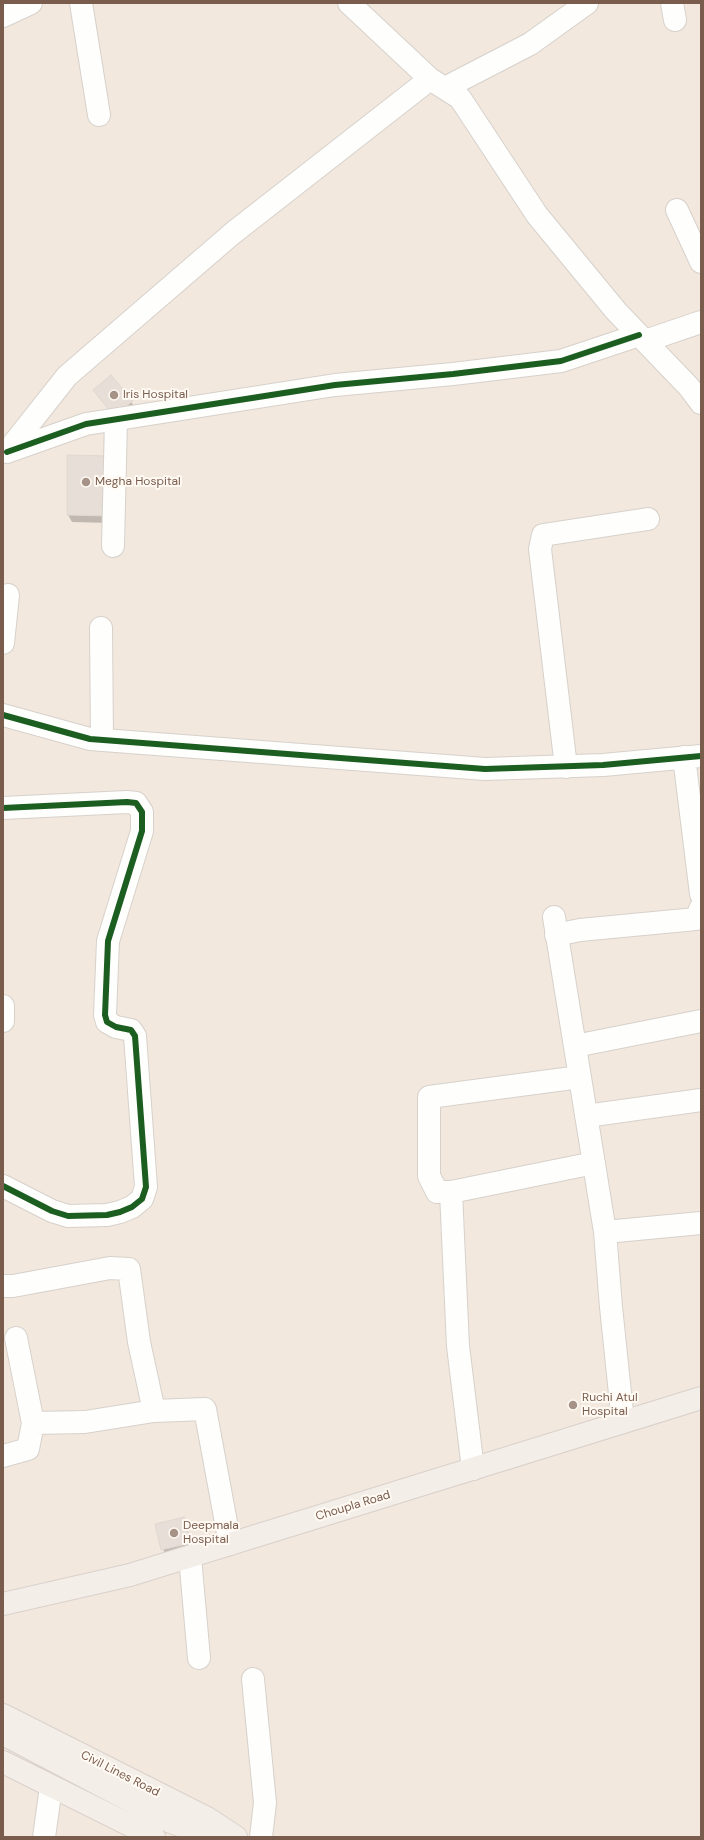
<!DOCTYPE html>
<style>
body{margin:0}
#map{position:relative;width:704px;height:1840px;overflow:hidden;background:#f9f5f0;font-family:"DM Sans",sans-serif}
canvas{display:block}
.frame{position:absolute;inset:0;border:4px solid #7a5c4d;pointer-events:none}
</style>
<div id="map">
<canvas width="704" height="1840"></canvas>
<div class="frame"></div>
</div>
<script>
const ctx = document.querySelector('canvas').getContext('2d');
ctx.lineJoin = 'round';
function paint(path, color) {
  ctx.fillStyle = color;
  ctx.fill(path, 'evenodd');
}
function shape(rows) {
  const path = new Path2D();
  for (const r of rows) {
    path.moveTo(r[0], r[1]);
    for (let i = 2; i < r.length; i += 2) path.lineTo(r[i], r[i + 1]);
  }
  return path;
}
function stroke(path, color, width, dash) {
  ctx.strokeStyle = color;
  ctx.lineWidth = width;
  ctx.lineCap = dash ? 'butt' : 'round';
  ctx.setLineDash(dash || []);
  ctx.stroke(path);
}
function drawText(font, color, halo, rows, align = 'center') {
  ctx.font = font + ' "DM Sans",sans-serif';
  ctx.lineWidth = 4;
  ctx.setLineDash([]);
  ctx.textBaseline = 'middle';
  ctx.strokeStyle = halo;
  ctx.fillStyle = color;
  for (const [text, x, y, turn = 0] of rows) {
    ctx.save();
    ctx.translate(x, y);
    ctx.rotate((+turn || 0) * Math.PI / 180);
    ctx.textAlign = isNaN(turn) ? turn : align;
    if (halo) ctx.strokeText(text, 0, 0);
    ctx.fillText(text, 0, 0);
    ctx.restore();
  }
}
paint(shape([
 [3,3,701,3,701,1837,3,1837]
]), '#f2e8de');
paint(shape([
 [111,376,135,407,118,420,94,390],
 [68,456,111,523,72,522,68,515],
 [184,1518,193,1548,165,1555,156,1525]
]), '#0003');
const building = shape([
 [111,375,133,401,114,416,93,390,111,375],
 [67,455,108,456,108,516,67,515,67,455],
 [184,1517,191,1543,161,1550,155,1524,184,1517]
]);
paint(building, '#e6ded7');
stroke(building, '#e2d8d2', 1);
const minor = shape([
 [81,3,99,115],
 [349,3,430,79,460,98,537,215,616,311,689,387,701,403],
 [672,3,675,20],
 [3,16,31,3],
 [445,88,530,44,587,3],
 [677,210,701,262],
 [645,341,701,322],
 [7,452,86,424,335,385,453,374,561,361,639,335],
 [7,452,67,376,233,233,430,79],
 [113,546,116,420],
 [101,628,102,740],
 [3,643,8,595],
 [3,715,90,739,485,769,603,765,701,756],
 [684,757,701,894],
 [566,767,540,549,543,535,648,519],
 [3,808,127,802,136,803,142,812,142,831,108,941,105,1015,107,1022,116,1027,131,1030,135,1036,146,1187,142,1199,132,1207,120,1212,107,1215,68,1216,52,1211,3,1186],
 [554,917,605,1232,701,1223],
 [556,935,580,930,696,919,701,907],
 [3,1006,3,1021],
 [575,1046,701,1021],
 [580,1077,429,1097,429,1176,437,1192,451,1192,594,1163],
 [586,1116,701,1100],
 [451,1192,458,1346,473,1469],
 [605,1232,611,1307,623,1422],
 [3,1286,13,1286,110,1268,129,1269,139,1342,154,1411],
 [33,1423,85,1422,154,1411,205,1409,230,1544],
 [3,1456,28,1449,33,1423,16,1338],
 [190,1557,199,1658],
 [253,1679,265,1803,261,1837],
 [44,1837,51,1787]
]);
const major = shape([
 [3,1604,130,1575,701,1398],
 [3,1715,207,1818,236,1837],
 [3,1734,171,1822,214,1837],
 [3,1762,154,1837]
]);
stroke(minor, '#d7d1cb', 24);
stroke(major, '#dad1cc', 24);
stroke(minor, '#fefefd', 22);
stroke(major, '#f3eee8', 22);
stroke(shape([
 [7,452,86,424,335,385,453,374,561,361,639,335],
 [3,715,90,739,485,769,603,765,701,756],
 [3,808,127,802,136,803,142,812,142,831,108,941,105,1015,107,1022,116,1027,131,1030,135,1036,146,1187,142,1199,132,1207,120,1212,107,1215,68,1216,52,1211,3,1186]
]), '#1b5e20', 6);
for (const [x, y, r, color] of [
 [114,395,5,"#a69286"],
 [86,482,5,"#a69286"],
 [573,1405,5,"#a69286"],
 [174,1533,5,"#a69286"]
]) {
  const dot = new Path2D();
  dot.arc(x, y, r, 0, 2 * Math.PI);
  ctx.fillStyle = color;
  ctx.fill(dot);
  stroke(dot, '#fffaf3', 1.5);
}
drawText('12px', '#7a5c4d', '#fffaf3', [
 ["Iris Hospital",123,395],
 ["Megha Hospital",95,482],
 ["Ruchi Atul",582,1398],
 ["Hospital",582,1412],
 ["Deepmala",183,1526],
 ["Hospital",183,1540]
], 'left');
drawText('12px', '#7a5c4d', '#fffaf3', [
 ["Choupla Road",353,1506,-17],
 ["Civil Lines Road",120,1774,27]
]);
</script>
